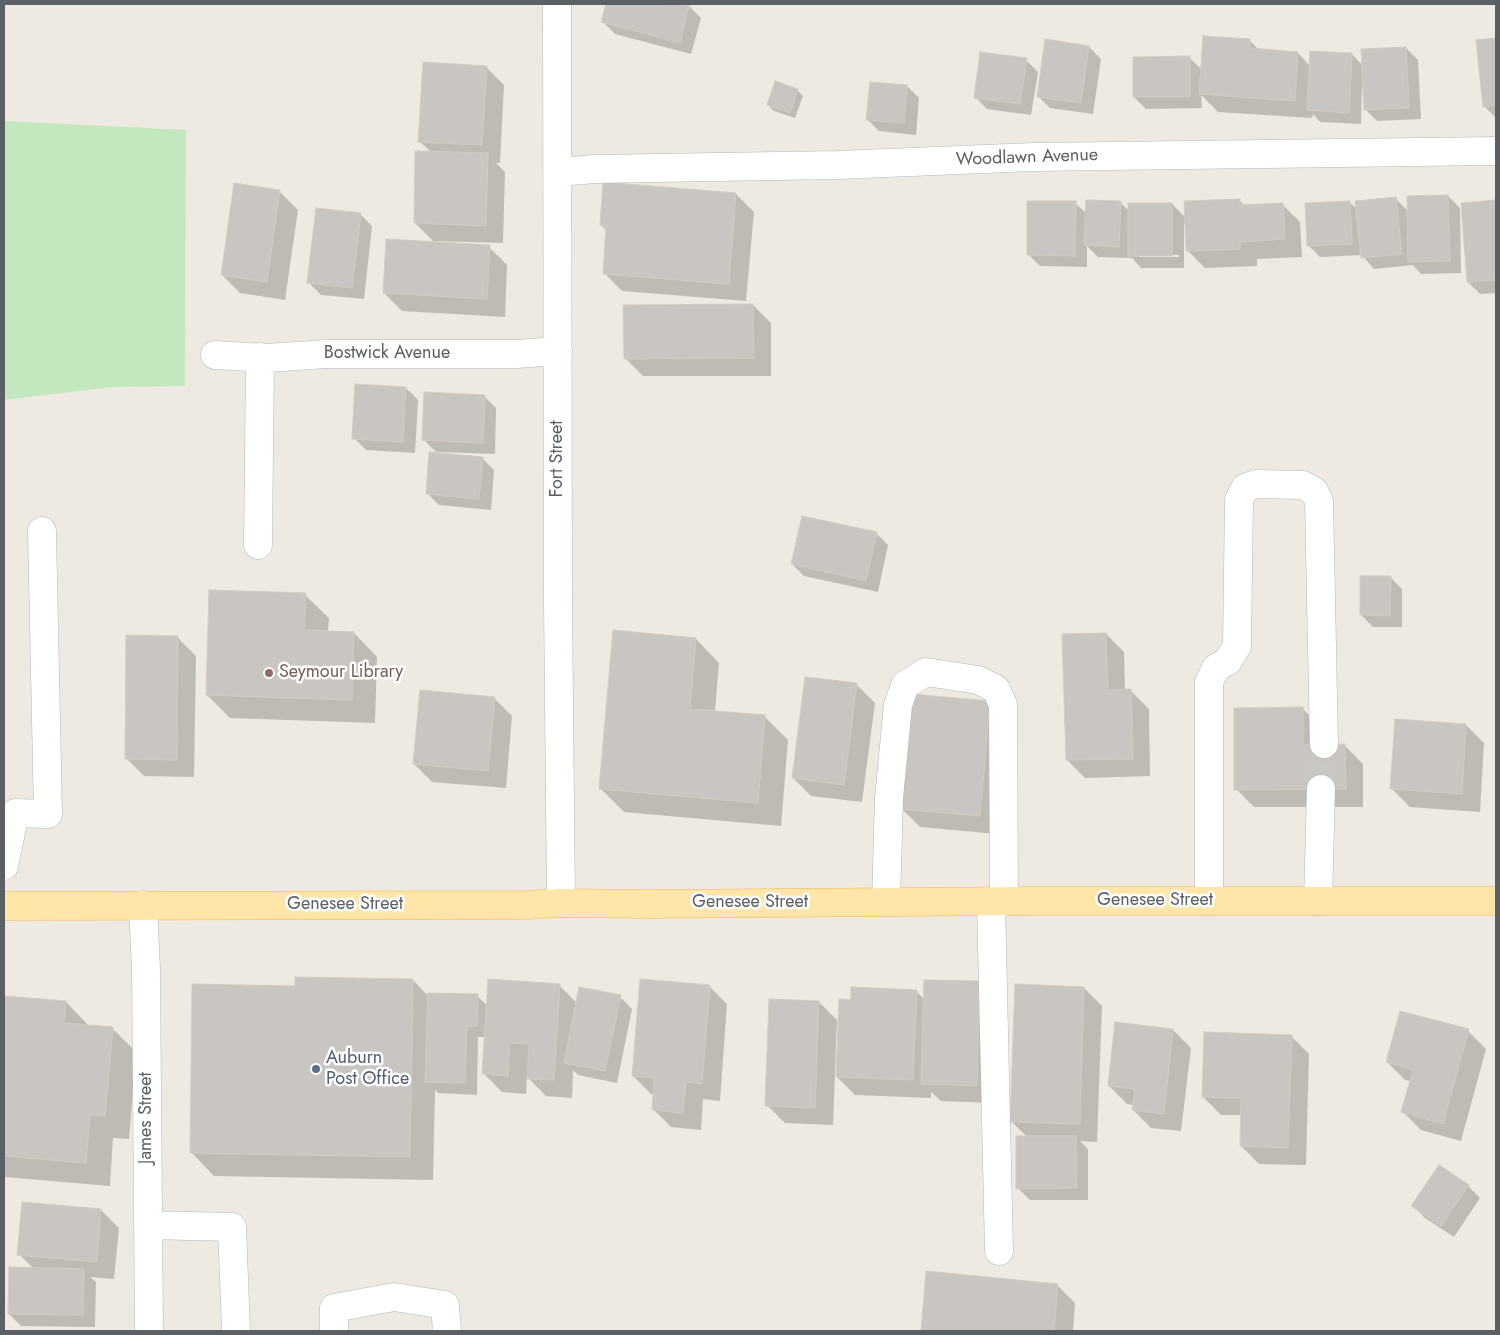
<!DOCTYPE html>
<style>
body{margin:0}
#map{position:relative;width:1500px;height:1335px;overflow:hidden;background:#eeeae2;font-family:Jost,sans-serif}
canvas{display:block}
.frame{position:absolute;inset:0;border:5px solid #5b6064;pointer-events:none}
</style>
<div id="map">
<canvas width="1500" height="1335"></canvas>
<div class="frame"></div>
</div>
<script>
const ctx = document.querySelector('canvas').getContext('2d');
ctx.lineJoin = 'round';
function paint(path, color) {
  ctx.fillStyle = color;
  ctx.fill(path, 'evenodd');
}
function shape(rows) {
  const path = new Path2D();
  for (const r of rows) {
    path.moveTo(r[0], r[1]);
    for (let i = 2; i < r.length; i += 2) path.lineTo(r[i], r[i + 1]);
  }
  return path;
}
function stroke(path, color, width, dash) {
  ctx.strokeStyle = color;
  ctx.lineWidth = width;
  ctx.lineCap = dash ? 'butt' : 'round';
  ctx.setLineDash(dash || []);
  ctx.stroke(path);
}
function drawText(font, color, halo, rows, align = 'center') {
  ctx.font = font + ' Jost,sans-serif';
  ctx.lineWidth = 5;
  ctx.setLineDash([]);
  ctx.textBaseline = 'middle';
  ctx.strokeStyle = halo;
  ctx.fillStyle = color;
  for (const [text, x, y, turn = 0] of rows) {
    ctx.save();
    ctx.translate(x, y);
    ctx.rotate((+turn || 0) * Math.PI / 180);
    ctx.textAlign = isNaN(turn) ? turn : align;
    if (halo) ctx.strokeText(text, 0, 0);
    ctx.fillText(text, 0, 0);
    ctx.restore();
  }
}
paint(shape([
 [4,121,186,130,185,386,112,387,4,400]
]), '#c3e7be');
paint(shape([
 [389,4,406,4,405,5],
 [608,4,680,4,689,6,701,18,691,54,615,34,603,22],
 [1496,39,1496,118,1484,106,1477,41],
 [1250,41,1259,50,1298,53,1310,66,1352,54,1363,66,1406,48,1418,60,1421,119,1377,121,1365,109,1364,88,1362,88,1361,124,1320,122,1313,114,1312,118,1218,112,1201,95,1202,108,1146,109,1134,97,1189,57,1202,70],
 [1089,47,1101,59,1093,114,1050,108,1038,96],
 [1026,60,1038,72,1031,115,987,109,975,97],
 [486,67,504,85,500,163,496,163,505,172,503,243,433,241,415,223,431,152,419,141],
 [907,86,919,98,916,135,879,131,867,119],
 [797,90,803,96,795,118,774,111,768,105],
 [236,185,280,192,298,210,285,300,240,293,222,275],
 [736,194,754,212,746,301,622,291,604,273,607,231,601,225],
 [1448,196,1460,208,1461,273,1421,274,1413,265,1374,269,1362,255,1320,257,1308,245,1349,202,1357,209,1395,198,1408,211],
 [1239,200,1245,206,1282,204,1300,222,1302,257,1257,259,1257,266,1205,268,1187,250,1186,223,1184,224,1184,268,1141,268,1132,258,1098,257,1087,246,1087,267,1040,266,1028,254,1075,203,1087,214,1120,202,1129,211,1172,204,1186,218],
 [1139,255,1179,255,1179,257,1139,257],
 [1496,202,1496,293,1480,294,1468,282,1462,204],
 [360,214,372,226,364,299,321,295,309,283],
 [489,247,507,265,505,317,402,311,384,293],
 [753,305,771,323,771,376,643,376,625,358],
 [406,388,418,400,415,453,366,450,354,438],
 [484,396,496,408,495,454,436,452,424,440],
 [482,458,494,470,491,510,439,505,427,493],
 [876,533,888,545,878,592,804,576,792,564],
 [1390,577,1402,589,1402,627,1373,627,1361,615],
 [305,595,329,618,328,632,354,633,377,657,375,723,230,718,207,695],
 [1106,634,1124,652,1125,691,1131,691,1149,709,1150,776,1085,778,1067,760],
 [178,638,196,656,194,777,144,776,126,758],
 [696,639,719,663,715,712,764,716,788,740,781,826,624,812,601,789],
 [857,685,875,703,862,802,811,796,793,778],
 [494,698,512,716,506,788,432,782,414,764],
 [989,702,997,834,920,827,902,809],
 [1302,708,1320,726,1320,746,1345,746,1363,764,1363,807,1254,807,1236,789],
 [1466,725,1484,743,1480,812,1410,807,1392,789],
 [413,980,429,997,477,996,488,1006,559,985,577,1003,620,997,632,1009,617,1083,578,1075,573,1070,572,1098,546,1096,527,1077,526,1094,502,1092,484,1074,486,1037,478,1037,477,1095,438,1093,435,1090,433,1180,214,1176,191,1152,296,988],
 [978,983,996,1001,994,1103,941,1101,931,1092,931,1098,855,1095,837,1077,852,1001,916,991,925,1000],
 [709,986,727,1004,720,1101,703,1099,701,1130,671,1127,653,1109,654,1094,651,1094,633,1076],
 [1084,988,1102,1006,1097,1142,1080,1141,1088,1149,1088,1200,1030,1200,1018,1188,1027,1137,1011,1121],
 [4,998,66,1002,90,1027,112,1028,136,1052,129,1139,113,1138,110,1186,4,1177],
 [819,1002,837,1020,833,1125,785,1123,767,1105],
 [1173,1030,1191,1048,1181,1131,1151,1128,1133,1110,1134,1105,1127,1104,1109,1086],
 [1468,1031,1486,1049,1461,1141,1421,1130,1403,1112,1411,1081,1405,1080,1387,1062],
 [1291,1036,1309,1054,1306,1165,1259,1164,1241,1146,1242,1115,1221,1115,1203,1097],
 [1440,1166,1468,1186,1480,1198,1454,1237,1425,1218,1413,1206],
 [101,1210,119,1228,114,1279,90,1277,96,1282,95,1327,21,1326,9,1314,34,1269,19,1254],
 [928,1273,1057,1285,1075,1303,1073,1331,922,1331]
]), '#0003');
const building = shape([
 [606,4,689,5,680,43,601,22,606,4],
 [1203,36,1250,39,1250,48,1298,52,1295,101,1199,94,1203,36],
 [1496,38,1496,105,1483,107,1476,40,1496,38],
 [1045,39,1089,46,1081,103,1037,97,1045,39],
 [1406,47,1409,108,1364,110,1361,49,1406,47],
 [1310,51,1352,53,1349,113,1307,110,1310,51],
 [980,52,1027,58,1020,104,974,98,980,52],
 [1190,56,1190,97,1133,97,1133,57,1190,56],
 [423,62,487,66,482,145,418,142,423,62],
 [775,81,798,89,790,113,767,105,775,81],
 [870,82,907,85,904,123,866,120,870,82],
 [415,151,488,153,486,226,414,223,415,151],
 [603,182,736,193,729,284,603,274,606,226,600,225,603,182],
 [234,183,280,190,267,282,221,275,234,183],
 [1448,195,1450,261,1408,262,1407,196,1448,195],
 [1396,197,1402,254,1361,258,1355,201,1396,197],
 [1240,199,1240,205,1283,203,1285,239,1240,242,1240,249,1186,251,1184,201,1240,199],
 [1086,200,1121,201,1119,247,1084,245,1086,200],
 [1496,200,1496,280,1467,282,1461,203,1496,200],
 [1027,201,1076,201,1075,256,1027,255,1027,201],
 [1350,201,1352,244,1307,246,1305,203,1350,201],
 [1128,203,1172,203,1172,256,1128,256,1128,203],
 [316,208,361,213,352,288,307,283,316,208],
 [386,239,490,245,487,299,383,293,386,239],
 [753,304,754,358,624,359,623,305,753,304],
 [355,384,406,387,403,442,352,439,355,384],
 [424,392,485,395,483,443,422,440,424,392],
 [429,452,483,457,479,499,426,494,429,452],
 [802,516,877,532,866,581,791,564,802,516],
 [1360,576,1391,576,1390,616,1360,615,1360,576],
 [209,590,306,593,304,630,354,632,352,700,206,695,209,590],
 [613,630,696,638,690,709,765,715,758,803,599,789,613,630],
 [1106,633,1108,690,1131,689,1133,759,1066,760,1062,634,1106,633],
 [126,635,178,636,177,760,125,759,126,635],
 [805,677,857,683,844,785,792,778,805,677],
 [420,690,495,697,488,771,413,764,420,690],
 [911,694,990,701,980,816,900,809,911,694],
 [1303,707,1303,745,1345,744,1346,789,1234,790,1234,708,1303,707],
 [1395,719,1466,724,1462,794,1390,789,1395,719],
 [295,977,413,979,410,1157,190,1153,192,984,295,986,295,977],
 [488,979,560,984,554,1080,527,1079,529,1044,510,1043,508,1076,482,1074,488,979],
 [640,979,710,985,702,1084,686,1082,683,1113,652,1110,654,1078,632,1076,640,979],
 [924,980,979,981,977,1086,921,1084,924,980],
 [1015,984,1084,987,1080,1124,1010,1122,1015,984],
 [579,987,621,995,605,1071,564,1063,579,987],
 [851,987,917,990,913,1080,836,1077,839,999,851,1000,851,987],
 [428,993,478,994,477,1026,467,1026,465,1083,425,1082,428,993],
 [4,996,66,1001,64,1023,113,1027,105,1116,90,1115,86,1163,4,1156,4,996],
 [769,999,819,1001,815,1108,765,1106,769,999],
 [1400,1011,1469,1029,1443,1124,1401,1112,1413,1070,1386,1062,1400,1011],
 [1115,1022,1173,1029,1164,1114,1132,1110,1135,1089,1108,1086,1115,1022],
 [1204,1032,1292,1035,1288,1148,1240,1146,1241,1098,1202,1097,1204,1032],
 [1016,1136,1076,1136,1077,1188,1016,1189,1016,1136],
 [1439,1165,1469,1185,1441,1226,1411,1206,1439,1165],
 [22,1202,101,1209,97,1262,17,1255,22,1202],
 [9,1267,84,1269,83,1315,8,1314,9,1267],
 [926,1271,1058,1284,1054,1331,921,1331,926,1271]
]);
paint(building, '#c9c5c0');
stroke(building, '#d3cbc1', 1);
stroke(shape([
 [1321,789,1324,744]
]), '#c9c8c2', 28, [28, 14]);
const minor = shape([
 [557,4,558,603,561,903],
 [559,172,594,169,838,165,1033,157,1496,151],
 [215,355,267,358,326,354,516,354,558,351],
 [258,545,260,357],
 [4,866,15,813,48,814,42,531],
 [991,901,999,1251],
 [1209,901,1209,682,1216,668,1228,661,1237,646,1239,500,1245,488,1256,484,1303,485,1314,491,1319,501,1324,744],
 [1318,901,1321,789],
 [886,902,889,798,898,705,905,685,926,672,978,680,996,689,1003,705,1004,902],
 [143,905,146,970,149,1331],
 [148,1225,232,1227,236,1331],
 [334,1331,334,1308,394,1297,445,1305,447,1331]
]);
const major = shape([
 [4,906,525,905,561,903,645,904,1028,901,1496,901]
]);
stroke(minor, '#b3b6ba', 29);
stroke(major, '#f5b354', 29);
stroke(minor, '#fff', 28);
stroke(major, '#ffe5a7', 28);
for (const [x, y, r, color] of [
 [269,673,5,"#8d6e63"],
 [316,1069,5,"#5c6f8a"]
]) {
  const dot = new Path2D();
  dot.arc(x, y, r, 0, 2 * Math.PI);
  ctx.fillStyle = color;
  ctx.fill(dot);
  stroke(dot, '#fff', 2);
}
drawText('18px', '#5b6064', '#fff', [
 ["Woodlawn Avenue",1027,158,-2],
 ["Bostwick Avenue",387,354],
 ["Fort Street",558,459,-90],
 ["Genesee Street",1155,901],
 ["Genesee Street",750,903],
 ["Genesee Street",345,905],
 ["James Street",147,1118,-90]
]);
drawText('18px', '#785e54', '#fff', [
 ["Seymour Library",279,673]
], 'left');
drawText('18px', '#4e5e75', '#fff', [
 ["Auburn",326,1059],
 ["Post Office",326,1080]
], 'left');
</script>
